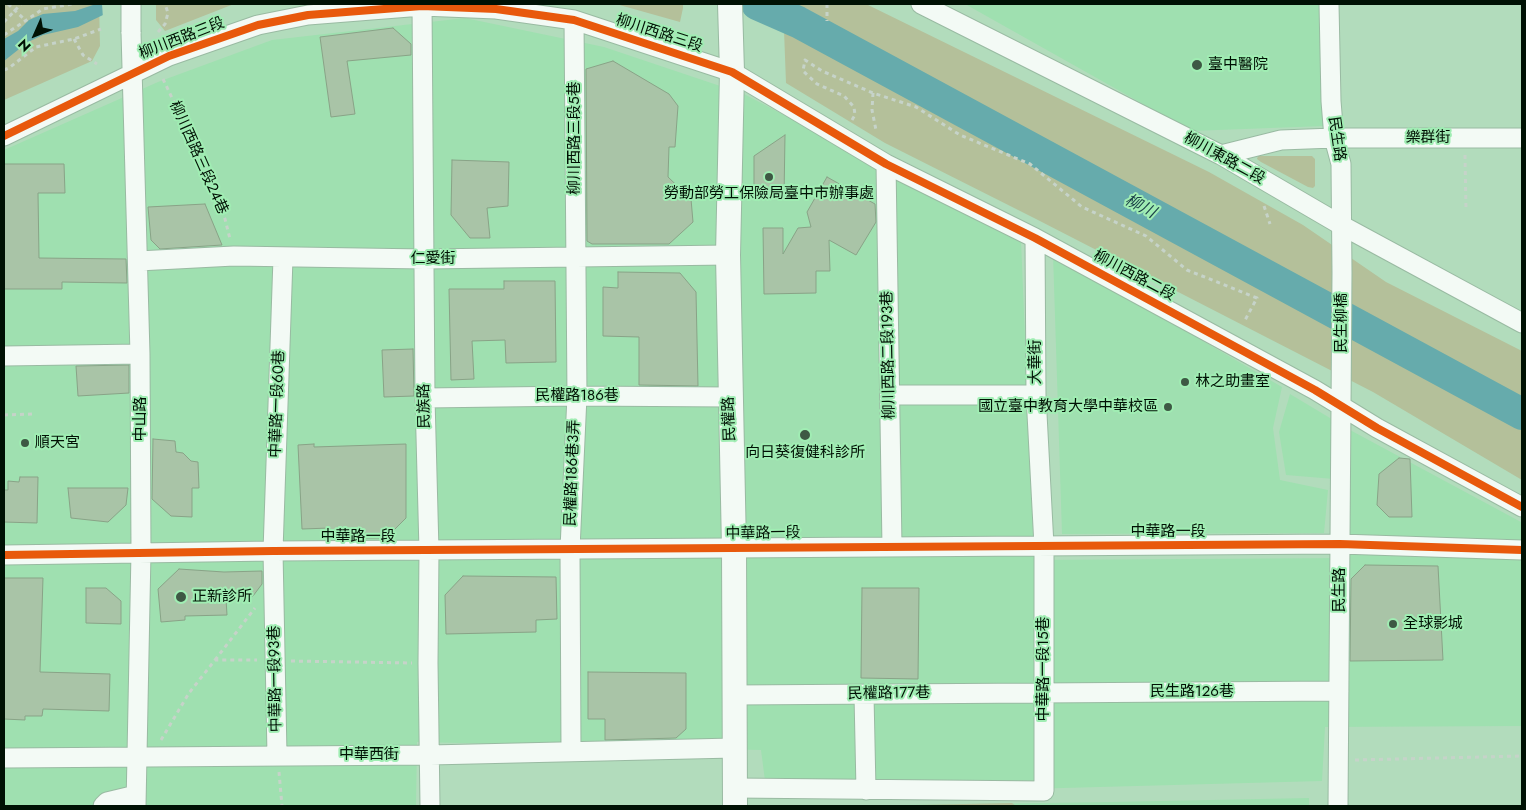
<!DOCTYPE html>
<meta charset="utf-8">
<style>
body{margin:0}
#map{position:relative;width:1526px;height:810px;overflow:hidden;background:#b2dcbc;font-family:Jost,sans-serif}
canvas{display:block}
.frame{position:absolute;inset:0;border:5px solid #001104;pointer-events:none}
.north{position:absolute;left:10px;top:10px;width:50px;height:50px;-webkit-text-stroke:4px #a0edb3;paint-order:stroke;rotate:226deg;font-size:14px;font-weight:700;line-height:20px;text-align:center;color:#001104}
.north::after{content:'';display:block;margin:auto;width:18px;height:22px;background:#001104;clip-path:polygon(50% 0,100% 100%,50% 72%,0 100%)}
</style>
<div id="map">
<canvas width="1526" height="810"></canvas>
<div class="frame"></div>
<div class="north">N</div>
</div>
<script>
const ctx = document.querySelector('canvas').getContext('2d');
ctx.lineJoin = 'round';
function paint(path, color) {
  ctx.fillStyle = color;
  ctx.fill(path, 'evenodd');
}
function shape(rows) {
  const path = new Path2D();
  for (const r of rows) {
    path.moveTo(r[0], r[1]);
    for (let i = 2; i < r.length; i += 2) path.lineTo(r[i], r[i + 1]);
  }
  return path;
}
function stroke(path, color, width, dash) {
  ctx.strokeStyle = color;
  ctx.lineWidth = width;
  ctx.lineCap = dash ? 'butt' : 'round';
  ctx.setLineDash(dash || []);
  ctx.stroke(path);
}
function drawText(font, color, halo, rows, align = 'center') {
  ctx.font = font + ' Jost,"Noto Sans TC",sans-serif';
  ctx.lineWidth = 4;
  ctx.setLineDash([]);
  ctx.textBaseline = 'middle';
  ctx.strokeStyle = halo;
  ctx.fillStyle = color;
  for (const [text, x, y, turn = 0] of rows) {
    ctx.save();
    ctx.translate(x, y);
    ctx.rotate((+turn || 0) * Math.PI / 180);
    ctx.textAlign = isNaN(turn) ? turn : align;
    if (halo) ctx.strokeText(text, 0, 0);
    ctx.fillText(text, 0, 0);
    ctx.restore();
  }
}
paint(shape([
 [965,4,1319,4,1324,126,1191,131],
 [465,18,604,47,744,94,1021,240,1034,560,1347,558,1346,480,1286,475,1279,432,1290,394,1350,430,1521,522,1522,726,1325,727,1322,781,767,796,761,750,417,742,416,806,4,806,4,150,158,82,272,40],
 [1053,254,1282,387,1273,428,1280,480,1328,490,1324,533,1062,534],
 [1309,798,1309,806,827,806,1112,802]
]), '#9fe0b0');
paint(shape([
 [4,4,99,4,100,46,92,61,4,100],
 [156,4,234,4,165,31,156,20],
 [616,4,683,4,683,8,680,22],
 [783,4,866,4,1209,172,1303,225,1386,282,1522,351,1522,480,1373,392,1036,219,885,143,786,83],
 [1258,156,1312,156,1315,159,1315,186,1313,188,1308,187,1261,162,1257,159],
 [1012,803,1016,806,917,806,915,805]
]), '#b4c09a');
paint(shape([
 [96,4,126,4,78,27,43,35,28,42,4,61,4,39,18,31,29,20,43,14,75,11]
]), '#66abac');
paint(shape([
 [102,4,129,4,127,6,103,18]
]), '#b2dcbc');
stroke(shape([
 [757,4,798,22,1522,414]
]), '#66abac', 32);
const building = shape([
 [393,28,411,44,411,55,347,61,355,114,331,117,320,37,393,28],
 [613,61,669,94,678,106,675,147,669,147,668,177,691,199,693,222,669,244,592,244,587,241,586,69,613,61],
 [785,135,784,198,754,198,754,156,785,135],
 [452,160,509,162,508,206,487,208,490,238,470,238,451,215,452,160],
 [4,164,64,164,65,193,38,193,39,258,126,259,127,283,62,282,62,289,4,289,4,164],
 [827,177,875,204,876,222,856,255,829,240,830,271,816,271,816,293,764,294,763,228,783,228,783,254,798,228,811,227,807,212,827,177],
 [205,204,222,245,160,249,151,240,148,207,205,204],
 [618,272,680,273,696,292,698,386,639,385,639,337,603,336,603,287,618,288,618,272],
 [504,281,555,281,556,362,506,363,505,340,472,341,474,379,451,380,449,289,504,289,504,281],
 [413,349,414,396,384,397,382,350,413,349],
 [129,365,129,393,78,396,76,366,129,365],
 [153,439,175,441,176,452,183,453,191,461,198,462,199,488,192,488,192,517,171,516,152,499,153,439],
 [314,444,314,447,406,444,406,518,386,538,330,538,330,528,302,529,298,445,314,444],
 [1399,458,1410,459,1412,517,1389,517,1377,505,1379,474,1399,458],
 [20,477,38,477,37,523,4,522,4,490,8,490,8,481,19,482,20,477],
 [68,488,128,488,126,505,108,522,71,518,68,488],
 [1365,565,1438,566,1443,660,1350,661,1351,579,1365,565],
 [179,569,224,572,262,571,262,584,253,596,226,599,227,615,185,616,185,620,161,622,158,589,179,569],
 [463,576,556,577,557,619,536,620,536,632,446,634,445,595,463,576],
 [4,578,43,578,40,672,110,674,109,711,43,709,42,716,25,716,25,720,4,719,4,578],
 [86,588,106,588,121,601,121,624,86,623,86,588],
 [862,588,919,588,918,679,861,678,862,588],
 [588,672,686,673,686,729,676,738,605,740,605,719,588,719,588,672]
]);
paint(building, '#a9c4a7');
stroke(building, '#89a387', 1);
const minor = shape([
 [422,4,425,398,429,551,428,663,430,806],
 [921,4,1221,155,1341,225,1522,323],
 [1329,4,1331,101,1334,138,1341,164,1342,273,1338,806],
 [131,32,140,354,141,552,136,806],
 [4,136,169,56,258,25,308,15,422,6,496,9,574,20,732,72,886,164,1035,238,1315,390,1377,428,1522,507],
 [1221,155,1281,140,1334,138,1522,138],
 [886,164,892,547],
 [138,261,234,256,424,259,728,255],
 [4,356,140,354],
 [890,395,1036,395],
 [425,398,577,396,730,397],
 [4,555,273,551,1340,544,1522,550],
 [734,695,1339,691],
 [864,695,866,790],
 [571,751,570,549,577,396,574,20],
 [277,755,273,551,283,258],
 [4,758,430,755,734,748],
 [735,788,1044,791,1044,546,1036,395,1035,238],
 [103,806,107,802,136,795]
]);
const major = shape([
 [730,4,732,72,728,255,734,548,735,806]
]);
stroke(minor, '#99baa2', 21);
stroke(major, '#99baa2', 26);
stroke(shape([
 [8,4,25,20],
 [827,4,827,21],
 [4,22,21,4],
 [158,32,165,24,168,13,165,4],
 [4,35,43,9,72,4],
 [74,39,83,55,97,64],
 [4,70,9,68,36,47,74,39,101,29],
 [163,79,203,163,225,219,230,239],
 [873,93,872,110,876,130],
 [852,120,855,115,854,107,844,96,817,84,803,71,805,60,822,71,873,93,916,107,960,135,1030,164,1082,207,1146,236,1187,270,1257,298,1244,322],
 [1465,155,1466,211],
 [1264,206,1270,224],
 [4,415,32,414],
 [215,660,255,608],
 [291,661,412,663],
 [161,740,189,693,215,660,257,660],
 [1355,760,1522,756],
 [279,772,282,806]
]), '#c6d3c9', 3, [4, 4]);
stroke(minor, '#f3faf5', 19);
stroke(major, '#f3faf5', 24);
const minorBridge = shape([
 [131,4,131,32]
]);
stroke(minorBridge, '#99baa2', 21, []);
stroke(minorBridge, '#f3faf5', 19);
stroke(shape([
 [4,136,169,56,258,25,308,15,422,6,496,9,574,20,732,72,886,164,1035,238,1315,390,1377,428,1522,507],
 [4,555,273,551,1340,544,1522,550]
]), '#e8590c', 8);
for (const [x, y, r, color] of [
 [1197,65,6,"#3e5844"],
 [769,177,5,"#3e5844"],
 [1185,382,5,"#3e5844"],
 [1168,407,5,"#3e5844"],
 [805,435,6,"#3e5844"],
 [25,443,5,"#3e5844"],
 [181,597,6,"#3e5844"],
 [1393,624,5,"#3e5844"]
]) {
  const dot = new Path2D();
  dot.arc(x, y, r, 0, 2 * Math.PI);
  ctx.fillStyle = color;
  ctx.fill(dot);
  stroke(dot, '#a0edb3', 2);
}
drawText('15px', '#001104', '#a0edb3', [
 ["柳川西路三段",659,34,18],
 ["柳川西路三段",182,39,-21],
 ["柳川西路三段5巷",575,138,-90],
 ["樂群街",1428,138],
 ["民生路",1336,139,82],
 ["柳川西路三段24巷",198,158,66],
 ["柳川東路二段",1224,159,29],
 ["仁愛街",433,259],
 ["柳川西路二段",1134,276,28],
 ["民生柳橋",1342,323,-90],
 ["柳川西路二段193巷",889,355,-91],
 ["大華街",1036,362,-90],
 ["民權路186巷",577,396],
 ["中華路一段60巷",278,404,-88],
 ["民族路",425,406,-91],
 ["中山路",141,419,-90],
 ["民權路",730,419,-92],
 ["民權路186巷3弄",573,473,-88],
 ["中華路一段",1168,532],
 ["中華路一段",763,534,-1],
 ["中華路一段",358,537],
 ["民生路",1340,590,-90],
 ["中華路一段15巷",1044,669,-90],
 ["中華路一段93巷",276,679,-91],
 ["民生路126巷",1192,692],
 ["民權路177巷",889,694,-1],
 ["中華西街",369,755]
]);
drawText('15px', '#001104', '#a0edb3', [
 ["臺中醫院",1208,65],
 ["勞動部勞工保險局臺中市辦事處",769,194,"center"],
 ["林之助畫室",1195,382],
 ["國立臺中教育大學中華校區",1158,407,"right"],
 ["順天宮",35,443],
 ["向日葵復健科診所",805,453,"center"],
 ["正新診所",192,597],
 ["全球影城",1403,624]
], 'left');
drawText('italic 16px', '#1c4249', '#a0edb3', [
 ["柳川",1140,207,28]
]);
</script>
